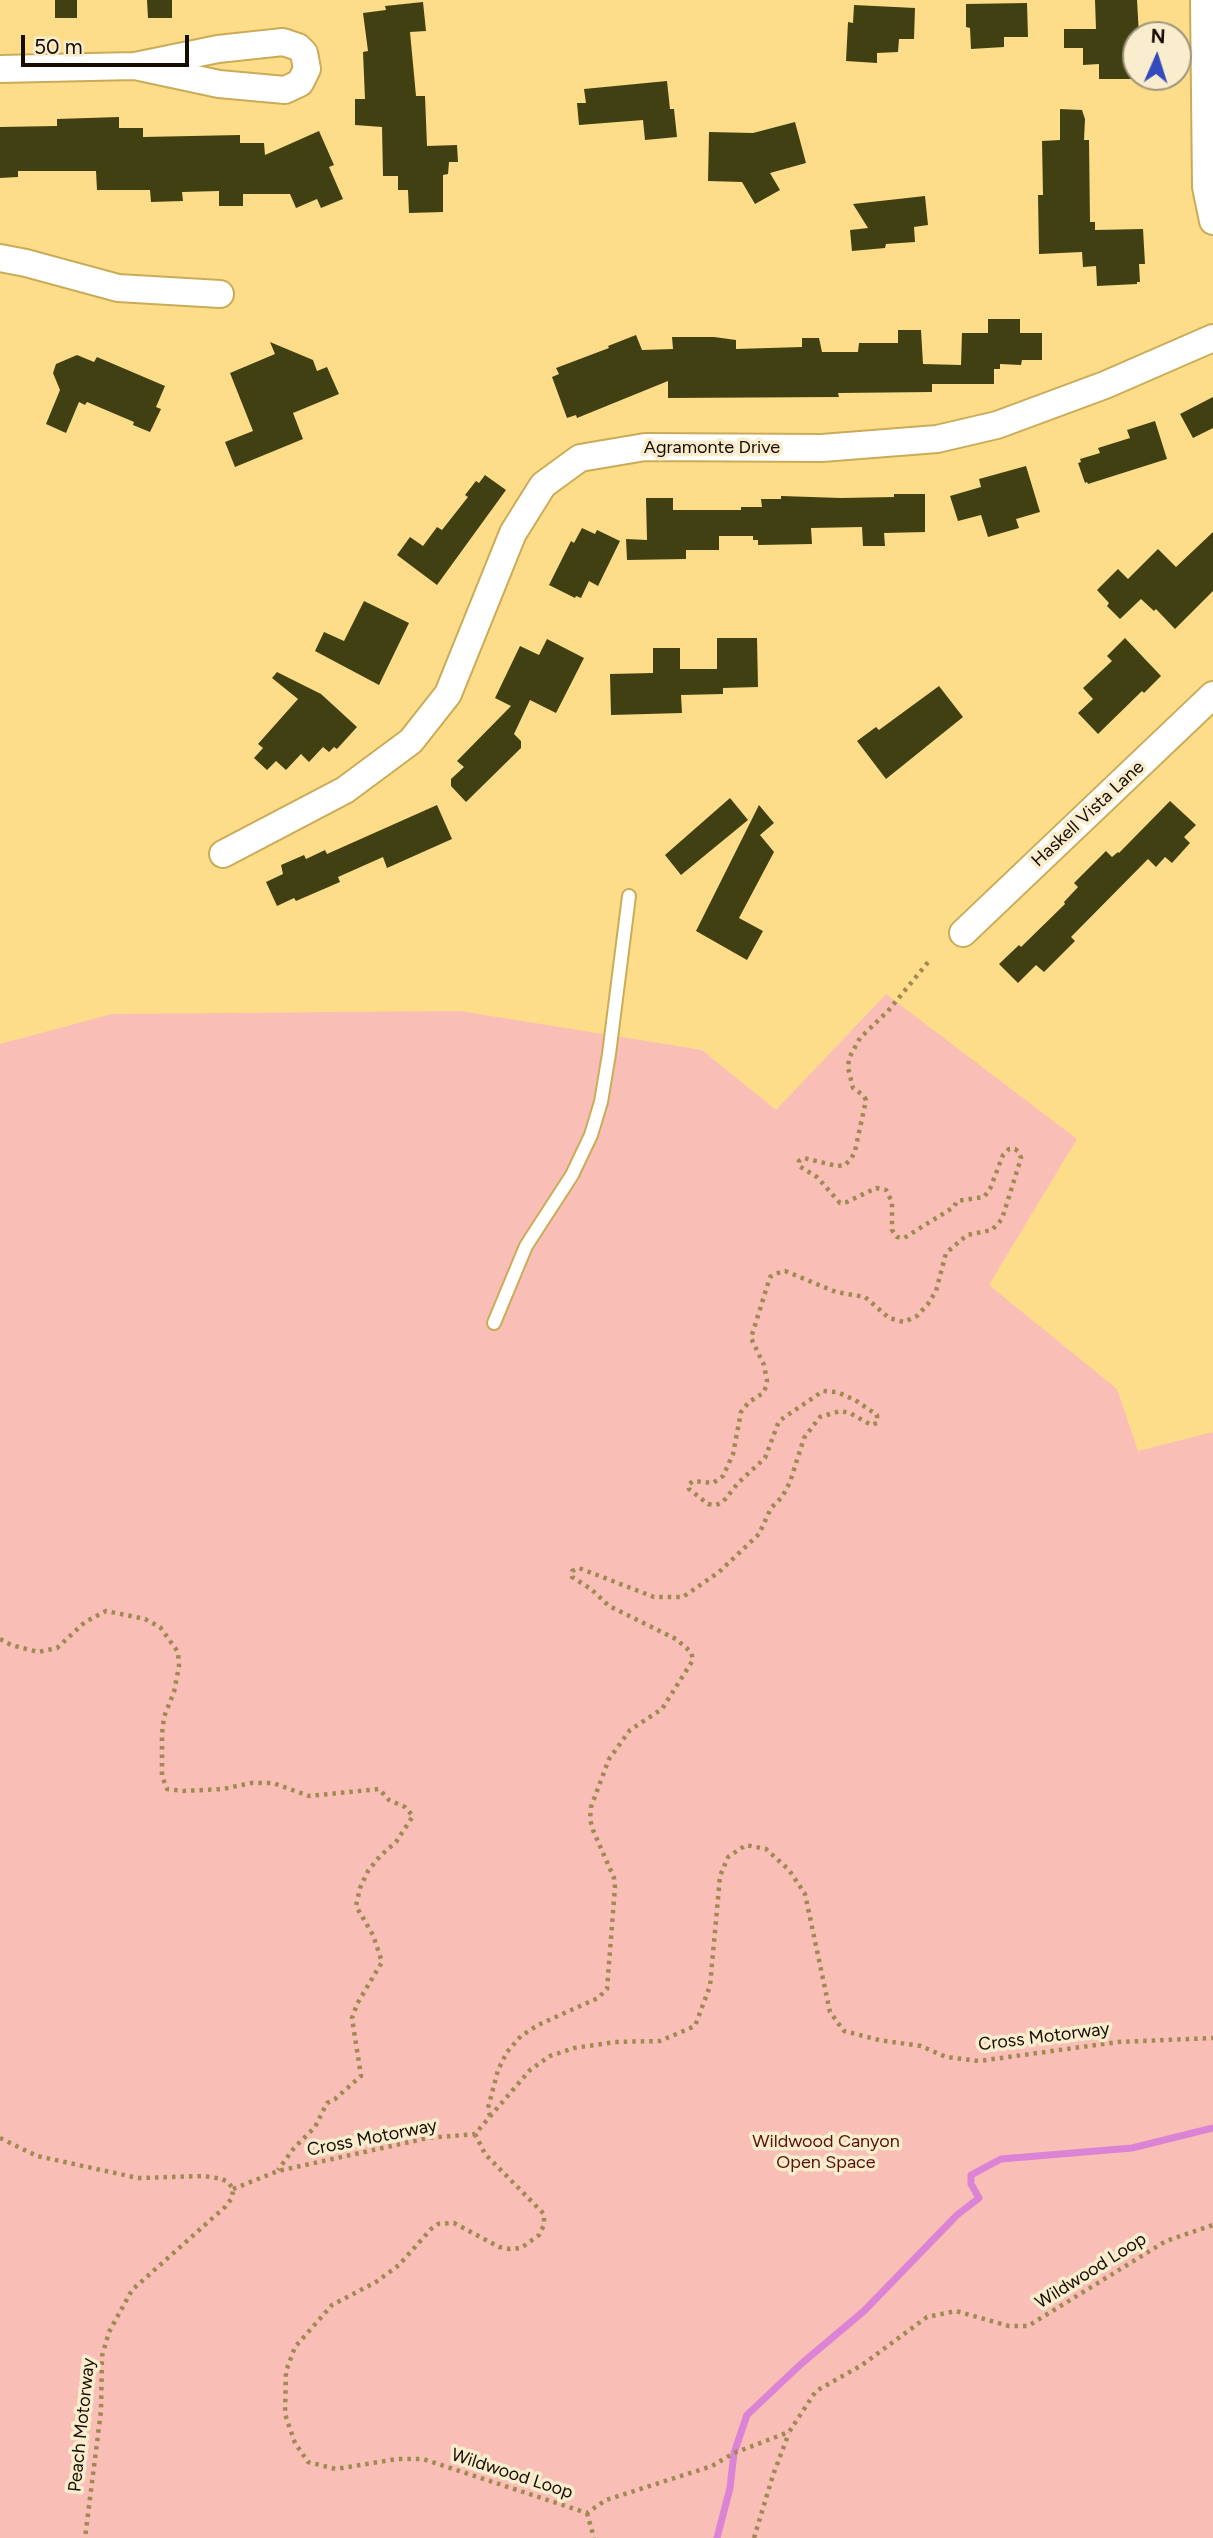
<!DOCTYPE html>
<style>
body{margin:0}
#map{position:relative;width:1213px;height:2538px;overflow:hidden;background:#fddd89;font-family:Figtree,sans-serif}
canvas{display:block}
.north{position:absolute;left:1122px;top:21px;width:70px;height:70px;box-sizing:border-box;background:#f9edcd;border:2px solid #9e937b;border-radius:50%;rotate:3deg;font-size:19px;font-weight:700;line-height:28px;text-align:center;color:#160c00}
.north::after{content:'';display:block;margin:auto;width:24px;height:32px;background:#334abc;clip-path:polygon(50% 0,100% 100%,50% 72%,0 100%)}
.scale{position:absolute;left:21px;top:35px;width:168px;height:32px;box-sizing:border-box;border:4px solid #160c00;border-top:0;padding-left:9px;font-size:21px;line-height:24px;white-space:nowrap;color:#160c00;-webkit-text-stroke:5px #f9edcd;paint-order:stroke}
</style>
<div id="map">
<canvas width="1213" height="2538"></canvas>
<div class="north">N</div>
<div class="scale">50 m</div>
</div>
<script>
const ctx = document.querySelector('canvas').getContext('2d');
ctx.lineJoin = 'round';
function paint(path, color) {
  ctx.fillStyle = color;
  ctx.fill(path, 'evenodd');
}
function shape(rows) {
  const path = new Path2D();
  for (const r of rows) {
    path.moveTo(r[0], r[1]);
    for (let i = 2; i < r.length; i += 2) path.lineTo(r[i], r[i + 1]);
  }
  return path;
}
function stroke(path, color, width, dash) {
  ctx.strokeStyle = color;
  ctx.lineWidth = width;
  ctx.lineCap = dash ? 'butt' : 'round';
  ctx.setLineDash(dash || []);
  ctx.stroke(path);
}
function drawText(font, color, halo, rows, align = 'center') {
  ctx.font = font + ' Figtree,sans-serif';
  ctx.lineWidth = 7;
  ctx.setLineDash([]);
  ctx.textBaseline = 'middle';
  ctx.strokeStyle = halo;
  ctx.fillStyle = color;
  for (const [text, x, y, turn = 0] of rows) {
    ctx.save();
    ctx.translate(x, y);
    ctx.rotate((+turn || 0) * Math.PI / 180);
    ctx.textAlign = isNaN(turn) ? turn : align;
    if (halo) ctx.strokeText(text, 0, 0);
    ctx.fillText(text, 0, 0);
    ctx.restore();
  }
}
paint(shape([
 [886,994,1077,1139,989,1285,1117,1389,1138,1451,1213,1432,1213,2538,0,2538,0,1044,112,1014,460,1011,702,1050,776,1110]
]), '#f9bfb6');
stroke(shape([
 [717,2538,730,2488,734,2453,747,2415,801,2364,864,2311,957,2215,979,2198,971,2184,971,2175,1001,2159,1132,2148,1213,2128]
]), '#db83d5', 7);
paint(shape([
 [55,0,77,0,77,18,55,18],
 [147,0,172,0,172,18,148,18],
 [1095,0,1137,0,1139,35,1136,35,1135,79,1099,79,1099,64,1083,65,1083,48,1064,48,1064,29,1096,29],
 [423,2,426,31,410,32,416,96,425,96,427,146,457,145,458,162,449,162,448,174,443,175,443,212,409,213,408,190,398,190,398,176,383,176,382,127,355,125,355,99,365,99,363,52,368,51,363,13,386,10,385,6],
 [1027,3,1028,37,1004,37,1004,47,971,49,970,28,966,27,966,4],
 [854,5,915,8,914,39,899,39,898,52,877,53,877,63,846,61,848,22,853,23],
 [667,81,670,109,674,109,677,137,645,140,643,120,579,125,577,103,586,103,584,89],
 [1060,109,1082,110,1085,119,1084,140,1089,140,1090,222,1095,222,1095,230,1143,229,1145,264,1139,264,1140,282,1137,282,1137,284,1097,286,1096,266,1083,267,1082,252,1039,254,1038,195,1043,195,1042,141,1060,140],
 [119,117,119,128,143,128,143,137,240,135,240,143,264,143,265,155,319,131,334,165,329,167,343,199,321,208,317,199,296,208,290,194,243,194,243,206,219,206,219,191,182,192,183,201,151,202,150,190,97,190,96,171,18,171,18,177,0,178,0,127,57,126,57,119],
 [795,122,806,163,770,173,780,190,755,204,742,182,708,181,709,132,753,133],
 [925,196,928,225,914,227,915,242,886,244,885,248,852,251,850,230,868,228,853,204],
 [988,319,1020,319,1020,333,1042,333,1042,360,1022,360,1021,365,1000,364,1000,369,994,369,994,384,932,384,932,392,838,393,839,397,668,398,668,381,577,418,576,415,567,418,552,377,559,374,556,368,609,348,608,346,636,335,642,350,673,349,672,337,714,337,736,340,736,349,802,347,802,338,819,338,822,352,858,352,859,343,898,343,898,330,921,330,923,364,961,365,962,333,988,333],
 [270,342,313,360,317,371,327,367,339,394,293,413,303,439,235,467,225,442,253,431,230,373,275,354],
 [77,355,94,362,97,357,165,386,156,407,161,409,150,432,133,425,134,422,87,402,85,405,79,402,66,433,46,424,60,390,53,373,56,364],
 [1213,397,1213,428,1193,438,1180,414],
 [1155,421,1167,459,1088,484,1087,482,1085,483,1078,463,1081,462,1080,459,1100,453,1098,448,1130,438,1127,430],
 [1026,466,1040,512,1016,519,1019,528,988,537,981,515,958,521,950,496,981,487,979,479],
 [485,475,506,490,437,585,397,555,410,537,423,546,437,527,442,530,468,497,465,495,476,481,479,483],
 [894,494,925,494,925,532,884,533,885,546,863,546,862,527,811,528,812,544,758,545,758,540,753,540,753,536,719,536,719,550,686,550,686,559,627,560,626,539,647,540,646,498,673,498,673,510,741,510,741,507,762,507,761,499,781,499,781,496,841,498,894,497],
 [582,528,595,534,597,530,620,541,598,586,589,581,581,598,576,596,575,598,549,585,571,541,574,543],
 [1213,532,1213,591,1175,629,1156,609,1154,611,1141,599,1120,619,1107,606,1109,603,1097,590,1118,569,1128,579,1158,549,1176,567],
 [364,601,409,623,379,685,315,651,324,632,344,641],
 [717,638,757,638,758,687,723,688,723,694,681,695,682,713,611,715,610,674,653,673,653,648,680,648,680,669,717,669],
 [1125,638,1161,676,1144,693,1142,691,1098,734,1078,713,1093,699,1083,688,1112,661,1107,656],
 [547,639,584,658,556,713,530,700,514,734,521,741,521,748,466,802,451,786,451,779,464,767,457,761,511,706,495,698,520,646,539,655],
 [277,672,321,694,357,727,337,749,334,747,329,752,323,747,309,762,301,754,286,770,276,761,267,770,254,758,263,748,258,744,298,699,272,678],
 [939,686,963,717,886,779,857,741,876,727,879,730],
 [730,798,748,820,681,875,665,855],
 [1170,801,1196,825,1184,837,1190,843,1172,863,1165,857,1156,867,1148,859,1071,937,1075,941,1044,972,1036,965,1018,983,999,964,1019,945,1021,947,1065,904,1064,902,1078,887,1074,883,1106,851,1112,857,1118,852,1119,853],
 [437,805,452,839,387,868,383,857,338,877,340,882,296,901,294,898,277,906,266,882,283,874,281,865,304,855,306,859,325,850,327,854],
 [759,805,774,823,760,835,774,852,739,918,763,931,747,960,696,931]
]), '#404012');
const service = shape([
 [494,1323,526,1246,572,1175,591,1135,601,1102,609,1054,629,896]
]);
const minor = shape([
 [1204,0,1206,187,1213,221],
 [0,69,135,66,218,49,283,42,298,47,304,53,307,69,300,83,285,90,219,84,135,66],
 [0,258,26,263,118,288,220,294],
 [223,854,345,790,411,741,448,694,513,533,543,485,580,458,645,447,822,448,937,439,997,425,1105,385,1213,338],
 [963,933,1213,695]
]);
stroke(service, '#caab58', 16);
stroke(minor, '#caab58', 30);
stroke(shape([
 [0,1639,11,1645,38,1652,57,1648,85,1622,106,1611,145,1619,160,1627,178,1652,179,1666,174,1692,164,1717,162,1734,162,1776,167,1789,183,1791,223,1789,251,1783,273,1783,309,1796,379,1789,389,1800,405,1807,413,1816,396,1842,380,1856,368,1871,360,1888,356,1906,373,1935,382,1962,357,2004,352,2018,361,2076,335,2099,327,2103,315,2127,294,2148,278,2170],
 [490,2116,488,2108,498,2070,507,2052,521,2036,538,2025,598,1998,607,1989,615,1887,614,1878,593,1830,590,1819,591,1807,609,1759,630,1730,662,1709,693,1660,691,1652,676,1639,609,1606,591,1589,572,1577,572,1571,579,1568,654,1597,683,1597,719,1572,759,1534,771,1508,782,1497,790,1482,804,1438,820,1417,840,1411,850,1413,871,1425,877,1423,877,1415,855,1400,837,1392,823,1391,779,1421,765,1458,738,1483,723,1502,716,1505,708,1504,689,1489,688,1485,693,1481,713,1483,723,1476,733,1454,741,1412,749,1402,763,1393,766,1387,767,1381,764,1365,751,1338,770,1277,775,1274,785,1271,836,1292,865,1297,889,1318,904,1322,917,1316,928,1304,936,1291,946,1253,967,1235,992,1230,1002,1219,1021,1158,1019,1152,1015,1149,1009,1149,1003,1155,990,1189,984,1197,957,1201,954,1207,904,1238,897,1237,892,1230,892,1202,886,1190,876,1188,847,1202,840,1203,817,1177,799,1166,799,1161,804,1158,837,1166,845,1165,851,1159,855,1151,866,1100,863,1095,853,1088,848,1068,849,1058,860,1038,888,1011,929,961],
 [475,2134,485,2154,544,2214,544,2225,539,2235,521,2248,510,2249,499,2247,454,2223,438,2224,431,2229,399,2265,376,2282,332,2305,295,2347,286,2371,285,2414,295,2443,308,2462,336,2469,397,2459,423,2459,587,2513,606,2500,712,2466,734,2453,789,2432,816,2391,862,2365,927,2317,956,2311,1009,2326,1028,2326,1166,2241,1213,2225],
 [0,2138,37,2156,138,2178,204,2176,222,2179,228,2182,233,2189,232,2198,225,2207,132,2290,109,2332,102,2356,101,2411,85,2538],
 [233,2189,278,2171,428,2138,475,2134,530,2070,550,2056,574,2048,615,2042,660,2041,695,2026,710,1986,720,1876,728,1857,746,1845,766,1849,789,1870,805,1894,830,2012,844,2031,879,2040,921,2046,946,2057,979,2061,1118,2042,1213,2038],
 [587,2513,594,2538],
 [754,2538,773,2475,789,2433]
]), '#a08952', 4.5, [3.5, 5]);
stroke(service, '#fff', 12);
stroke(minor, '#fff', 26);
drawText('18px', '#160c00', '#f9edcd', [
 ["Agramonte Drive",712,448],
 ["Haskell Vista Lane",1088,814,-43],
 ["Cross Motorway",1044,2037,-7],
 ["Cross Motorway",372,2138,-11],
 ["Wildwood Loop",1091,2271,-32],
 ["Peach Motorway",82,2425,-84],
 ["Wildwood Loop",512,2474,18]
]);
drawText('18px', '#5b100a', '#f9edcd', [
 ["Wildwood Canyon",826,2142],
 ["Open Space",826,2163]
]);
</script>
